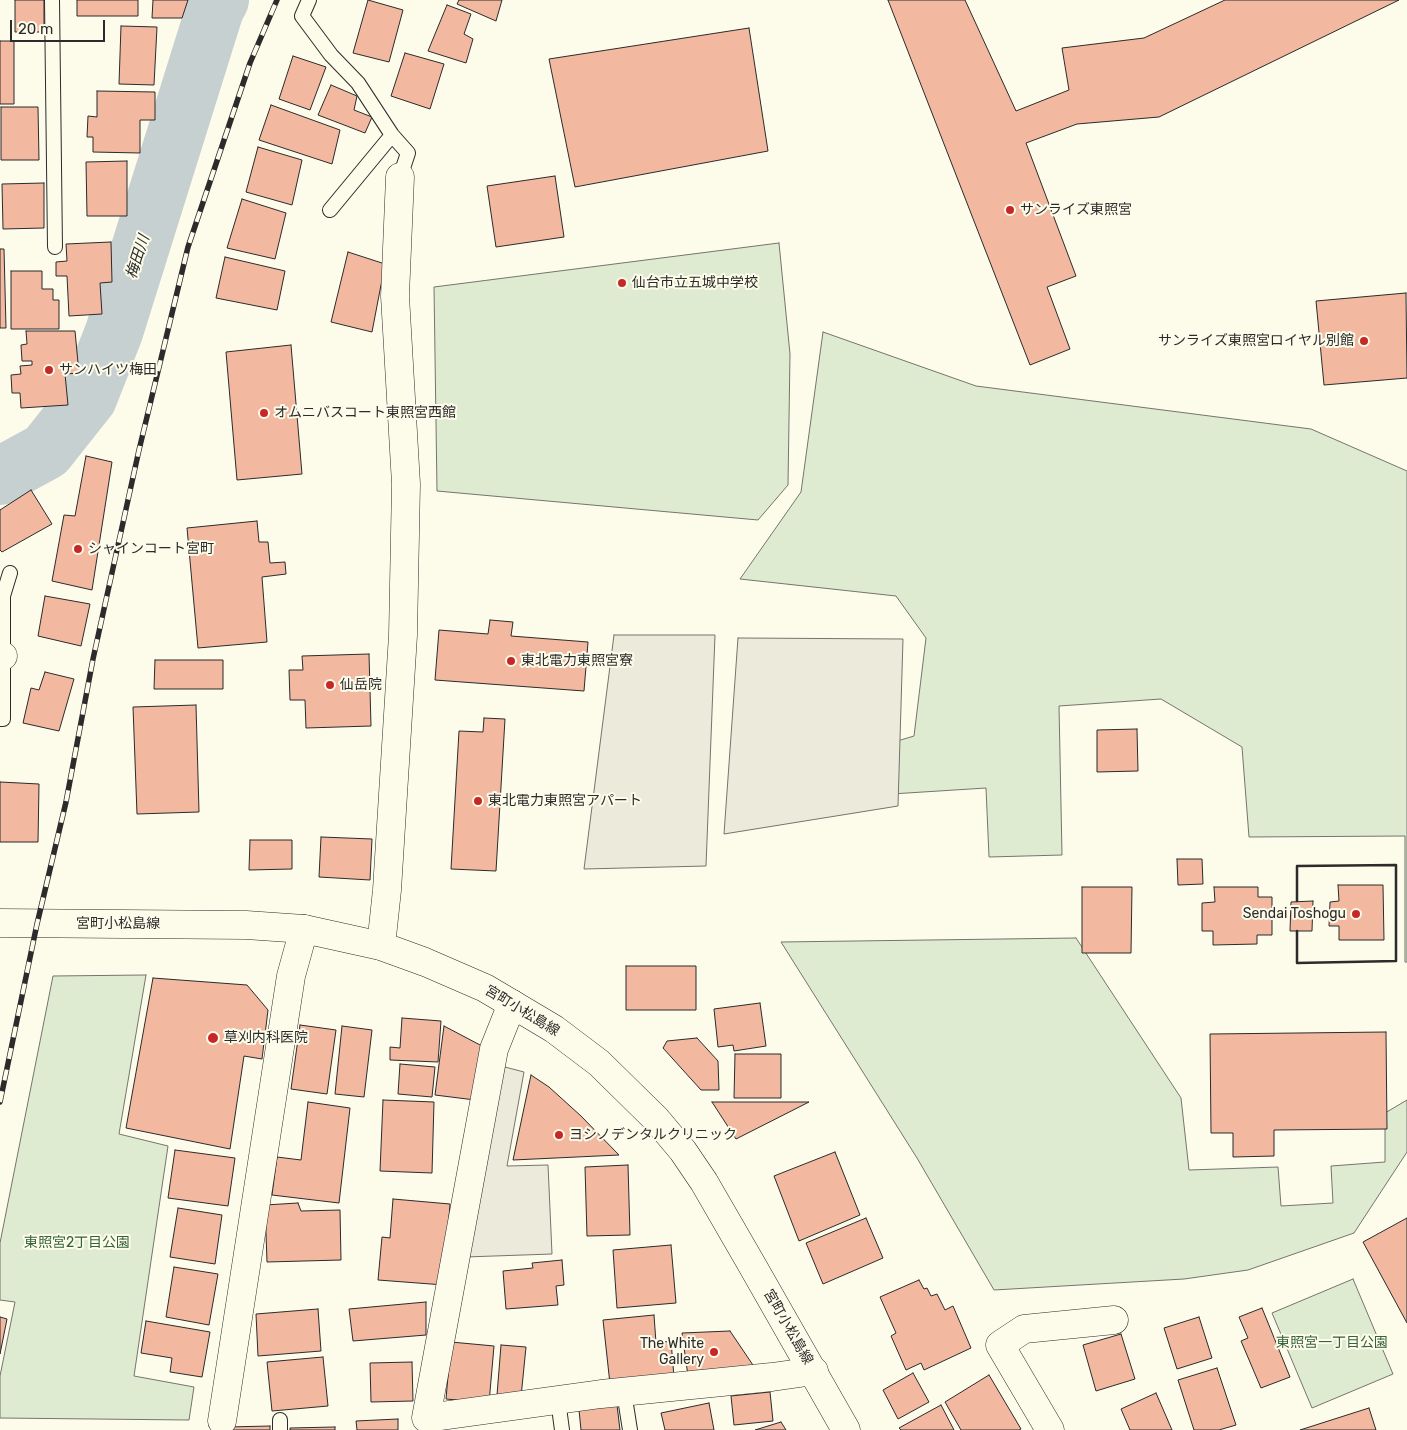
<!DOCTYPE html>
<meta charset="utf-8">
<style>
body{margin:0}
#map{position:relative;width:1407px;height:1430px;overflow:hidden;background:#fdfbea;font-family:Rubik,sans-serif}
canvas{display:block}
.scale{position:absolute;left:10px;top:20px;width:95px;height:22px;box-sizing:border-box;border:2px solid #2b2b2b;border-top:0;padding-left:6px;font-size:15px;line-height:18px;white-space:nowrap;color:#2b2b2b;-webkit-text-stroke:4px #fdfbea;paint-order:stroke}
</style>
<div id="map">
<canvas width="1407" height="1430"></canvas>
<div class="scale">20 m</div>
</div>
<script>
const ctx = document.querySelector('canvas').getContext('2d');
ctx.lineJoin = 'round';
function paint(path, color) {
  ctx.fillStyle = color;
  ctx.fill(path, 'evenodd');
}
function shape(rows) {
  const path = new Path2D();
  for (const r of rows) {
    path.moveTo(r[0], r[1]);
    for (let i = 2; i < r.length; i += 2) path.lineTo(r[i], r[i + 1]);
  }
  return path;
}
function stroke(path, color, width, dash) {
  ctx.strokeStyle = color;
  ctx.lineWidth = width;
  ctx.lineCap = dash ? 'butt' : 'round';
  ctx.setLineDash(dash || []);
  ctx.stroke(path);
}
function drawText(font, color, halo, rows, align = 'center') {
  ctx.font = font + ' Rubik,"Noto Sans JP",sans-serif';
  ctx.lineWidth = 4;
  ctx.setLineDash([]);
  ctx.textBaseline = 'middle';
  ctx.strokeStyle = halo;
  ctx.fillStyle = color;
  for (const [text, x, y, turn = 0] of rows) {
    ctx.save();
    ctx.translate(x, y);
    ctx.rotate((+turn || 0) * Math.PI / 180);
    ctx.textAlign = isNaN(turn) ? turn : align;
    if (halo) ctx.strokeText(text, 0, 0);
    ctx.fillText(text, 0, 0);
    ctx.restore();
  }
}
const green = shape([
 [779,243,790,354,788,485,758,520,437,491,434,287,779,243],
 [823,332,976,386,1311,429,1407,471,1407,962,1405,962,1405,836,1249,837,1242,747,1161,699,1059,706,1062,855,989,857,986,788,844,797,837,759,914,736,926,638,896,596,740,579,801,492,823,332],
 [1076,938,1181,1098,1189,1170,1278,1167,1281,1206,1333,1203,1331,1166,1385,1162,1385,1113,1407,1100,1407,1152,1354,1233,1248,1270,1184,1279,994,1290,917,1158,781,942,1076,938],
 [146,975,119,1134,168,1146,134,1376,194,1387,189,1420,0,1418,0,1376,15,1302,0,1300,0,1243,53,976,146,975],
 [1353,1279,1393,1374,1312,1408,1272,1313,1353,1279]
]);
paint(green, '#deebd1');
stroke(green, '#74746e', 1);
const parking = shape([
 [614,635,715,635,706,866,584,869,614,635],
 [738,638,903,639,898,806,724,834,738,638],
 [501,1066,524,1072,507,1166,548,1165,552,1254,465,1257,501,1066]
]);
paint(parking, '#eceadb');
stroke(parking, '#74746e', 1);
stroke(shape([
 [0,476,46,451,88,398,114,332,215,9,220,0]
]), '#c7d0d0', 58);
const building = shape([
 [15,0,44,0,44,32,15,32,15,0],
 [77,0,138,0,138,16,77,16,77,0],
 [153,0,188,0,182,18,152,18,153,0],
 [368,0,403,10,389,62,353,53,368,0],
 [459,0,502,0,496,21,457,4,459,0],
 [888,0,965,0,1016,111,1069,90,1062,48,1144,38,1225,0,1399,0,1159,117,1077,124,1026,143,1076,276,1047,287,1070,349,1030,365,888,0],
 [447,5,471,14,464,34,473,39,466,63,428,51,447,5],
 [121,26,157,27,154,85,119,84,121,26],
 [749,28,768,151,575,187,549,59,749,28],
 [0,41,14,41,14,104,0,104,0,41],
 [405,53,444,64,430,109,391,96,405,53],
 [293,56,326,67,310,110,279,99,293,56],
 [331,85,357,96,354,110,372,117,365,133,318,115,331,85],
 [97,91,155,92,155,120,140,120,140,153,93,152,93,137,87,137,88,116,97,117,97,91],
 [271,105,340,130,332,164,259,140,271,105],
 [1,107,38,107,39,160,1,160,1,107],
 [258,147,302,160,292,205,246,192,258,147],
 [127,161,127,216,87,216,86,162,127,161],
 [555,176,564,237,496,247,487,186,555,176],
 [44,183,44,228,3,229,2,184,44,183],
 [242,199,286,213,275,259,227,248,242,199],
 [111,242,112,282,100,283,102,314,69,316,67,276,56,276,56,262,67,261,66,244,111,242],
 [0,249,4,249,6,328,0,328,0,249],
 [348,252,385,264,372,332,331,322,348,252],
 [225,257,285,271,277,310,216,298,225,257],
 [11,271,42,271,42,289,53,289,53,300,59,300,59,329,11,329,11,271],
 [1406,293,1407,378,1324,385,1316,301,1406,293],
 [26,331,75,331,79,373,65,374,68,405,21,408,20,393,12,393,11,375,21,374,20,366,32,365,32,361,22,361,21,345,27,344,26,331],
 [291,345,302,474,237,480,226,352,291,345],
 [86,456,112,462,92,590,52,581,64,515,75,516,86,456],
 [31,490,52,524,2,552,0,550,0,510,31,490],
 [257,521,259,542,268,542,270,563,285,562,286,574,262,577,267,642,198,648,187,528,257,521],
 [45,596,90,604,81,646,38,636,45,596],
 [490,620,513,622,511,636,588,642,584,691,435,680,439,630,488,634,490,620],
 [369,654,371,726,306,728,305,700,290,700,289,670,303,670,302,656,369,654],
 [155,660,223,660,223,689,154,689,155,660],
 [45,672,74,679,59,731,23,723,31,688,39,690,45,672],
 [196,705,199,812,137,814,133,707,196,705],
 [484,718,505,719,496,871,451,869,459,731,483,732,484,718],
 [1137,729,1138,771,1097,772,1097,730,1137,729],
 [0,782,39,784,38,842,0,842,0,782],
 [321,837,372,839,370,880,319,877,321,837],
 [250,840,292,840,292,869,249,870,250,840],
 [1177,859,1202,859,1203,884,1178,885,1177,859],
 [1338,885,1383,885,1384,940,1339,940,1339,926,1329,926,1330,902,1339,901,1338,885],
 [1082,887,1132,887,1131,953,1082,953,1082,887],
 [1214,887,1258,887,1258,897,1272,897,1272,935,1257,935,1257,944,1213,945,1213,931,1202,931,1202,903,1215,902,1214,887],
 [1313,901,1312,931,1290,931,1291,902,1313,901],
 [626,966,696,966,696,1010,626,1010,626,966],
 [153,978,247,985,268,1010,262,1059,244,1056,230,1149,126,1128,153,978],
 [760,1003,766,1046,734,1051,733,1045,718,1047,714,1009,760,1003],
 [402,1018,441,1021,438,1062,390,1060,390,1047,400,1048,402,1018],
 [300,1025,336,1030,327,1094,291,1089,300,1025],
 [342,1026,372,1030,364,1097,335,1094,342,1026],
 [444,1026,482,1046,475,1100,435,1095,444,1026],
 [1386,1032,1387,1129,1274,1130,1274,1156,1233,1157,1233,1133,1211,1133,1210,1034,1386,1032],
 [697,1038,718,1061,719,1090,701,1090,663,1048,667,1041,697,1038],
 [735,1054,781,1054,781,1098,734,1098,735,1054],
 [400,1064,435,1067,432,1097,398,1094,400,1064],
 [531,1075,549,1087,581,1116,619,1155,513,1160,531,1075],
 [383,1100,434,1102,432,1173,380,1171,383,1100],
 [308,1102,350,1108,339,1203,272,1195,277,1157,301,1160,308,1102],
 [712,1102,809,1102,736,1139,712,1102],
 [175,1150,235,1158,228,1206,168,1198,175,1150],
 [835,1152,860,1215,799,1241,774,1176,835,1152],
 [628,1165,630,1235,587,1236,585,1167,628,1165],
 [393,1199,450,1204,444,1285,378,1280,382,1237,390,1238,393,1199],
 [298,1203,301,1211,340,1210,341,1260,267,1262,265,1205,298,1203],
 [178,1208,222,1215,215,1264,170,1257,178,1208],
 [866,1218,883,1258,823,1284,806,1243,866,1218],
 [1407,1218,1407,1323,1363,1242,1407,1218],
 [671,1245,676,1303,617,1308,613,1250,671,1245],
 [562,1260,564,1285,556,1286,558,1305,506,1309,503,1271,533,1268,532,1263,562,1260],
 [174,1267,218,1274,209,1325,166,1317,174,1267],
 [919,1280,924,1289,927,1288,931,1296,937,1294,945,1310,953,1306,971,1348,924,1370,921,1363,906,1370,891,1336,896,1333,880,1297,919,1280],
 [426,1302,426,1335,353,1341,349,1309,426,1302],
 [1262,1308,1290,1377,1261,1388,1241,1341,1248,1338,1239,1317,1262,1308],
 [318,1309,321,1351,258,1356,256,1314,318,1309],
 [654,1315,656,1343,671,1341,674,1377,610,1384,603,1320,654,1315],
 [0,1317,7,1319,0,1354,0,1317],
 [1199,1317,1212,1358,1177,1369,1164,1328,1199,1317],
 [146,1321,210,1332,202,1377,170,1372,172,1358,141,1353,146,1321],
 [730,1331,757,1371,688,1376,682,1333,730,1331],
 [1121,1334,1135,1379,1096,1391,1083,1345,1121,1334],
 [451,1342,494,1346,489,1403,446,1399,451,1342],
 [501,1345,526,1347,521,1397,497,1395,501,1345],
 [323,1357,328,1406,272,1411,267,1362,323,1357],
 [412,1362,413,1401,371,1402,370,1363,412,1362],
 [1217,1368,1236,1425,1219,1430,1194,1430,1178,1380,1217,1368],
 [913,1373,929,1402,898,1419,883,1390,913,1373],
 [989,1375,1021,1429,1019,1430,961,1430,945,1402,989,1375],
 [770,1392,773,1421,734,1425,731,1396,770,1392],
 [1156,1393,1172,1430,1130,1430,1121,1409,1156,1393],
 [709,1403,714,1430,665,1430,661,1413,709,1403],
 [617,1405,620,1430,581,1430,579,1410,617,1405],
 [941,1405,954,1430,901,1430,899,1428,941,1405],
 [1369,1408,1376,1430,1300,1430,1369,1408],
 [398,1419,398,1430,357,1430,356,1421,398,1419],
 [781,1422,786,1430,755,1430,781,1422],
 [270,1426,270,1430,227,1430,227,1427,270,1426],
 [335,1427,335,1430,290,1430,290,1428,335,1427]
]);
paint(building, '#f2b8a0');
stroke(building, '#2b2b2b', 1);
const service = shape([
 [52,0,55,247],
 [309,0,302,16,331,55,358,83,392,135,408,153,400,177],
 [330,210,392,135],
 [0,719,3,719,3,596,10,573],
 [624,1392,630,1430],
 [558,1400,562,1430],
 [280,1420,280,1430]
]);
const minor = shape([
 [0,656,3,656],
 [381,946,387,890,403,635,406,484,395,296,400,177],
 [512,1004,494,1049,426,1418,601,1394,772,1377,814,1371],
 [222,1421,291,976,304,929],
 [1050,1430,1000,1345,1024,1329,1114,1320]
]);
const tertiary = shape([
 [0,923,246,925,304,929,381,946,425,962,485,988,512,1004,554,1029,599,1063,656,1119,683,1151,704,1182,752,1265,846,1430]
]);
stroke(service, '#2b2b2b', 16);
stroke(minor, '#2b2b2b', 29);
stroke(tertiary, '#2b2b2b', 29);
stroke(service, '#fdfbea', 14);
stroke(minor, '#fdfbea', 28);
stroke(tertiary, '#fdfbea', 28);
const rail = shape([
 [0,1102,37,924,66,802,93,659,139,450,188,247,250,63,277,0]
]);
stroke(rail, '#2b2b2b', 5.5);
stroke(rail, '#fdfbea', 4, [11]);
stroke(shape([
 [1297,901,1297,866,1396,865,1396,961,1297,963,1297,931]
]), '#2b2b2b', 2.5);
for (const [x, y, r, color] of [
 [1010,210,5,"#c62828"],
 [622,283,5,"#c62828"],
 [1364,341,5,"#c62828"],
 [49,370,5,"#c62828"],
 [264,413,5,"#c62828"],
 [78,549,5,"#c62828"],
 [511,661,5,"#c62828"],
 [330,685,5,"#c62828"],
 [478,801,5,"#c62828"],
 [1356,914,5,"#c62828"],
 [213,1038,6,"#c62828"],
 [559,1135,5,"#c62828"],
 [714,1352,5,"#c62828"]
]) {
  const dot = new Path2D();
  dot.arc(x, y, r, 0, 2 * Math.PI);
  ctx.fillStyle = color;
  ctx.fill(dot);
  stroke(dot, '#fdfbea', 2);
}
drawText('14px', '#2b2b2b', '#fdfbea', [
 ["サンライズ東照宮",1020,210],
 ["仙台市立五城中学校",632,283],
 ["サンライズ東照宮ロイヤル別館",1354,341,"right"],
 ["サンハイツ梅田",59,370],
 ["オムニバスコート東照宮西館",274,413],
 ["シャインコート宮町",88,549],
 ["東北電力東照宮寮",521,661],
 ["仙岳院",340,685],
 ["東北電力東照宮アパート",488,801],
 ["Sendai Toshogu",1346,914,"right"],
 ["草刈内科医院",224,1038],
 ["ヨシノデンタルクリニック",569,1135],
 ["The White",704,1344,"right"],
 ["Gallery",704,1360,"right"]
], 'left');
drawText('14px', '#2b2b2b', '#fdfbea', [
 ["宮町小松島線",118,924],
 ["宮町小松島線",522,1011,31],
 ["宮町小松島線",788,1327,60]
]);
drawText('14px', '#34623c', '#fdfbea', [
 ["東照宮2丁目公園",77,1243],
 ["東照宮一丁目公園",1332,1343]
]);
drawText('italic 15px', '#2b2b2b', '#fdfbea', [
 ["梅田川",138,257,-72]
]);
</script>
